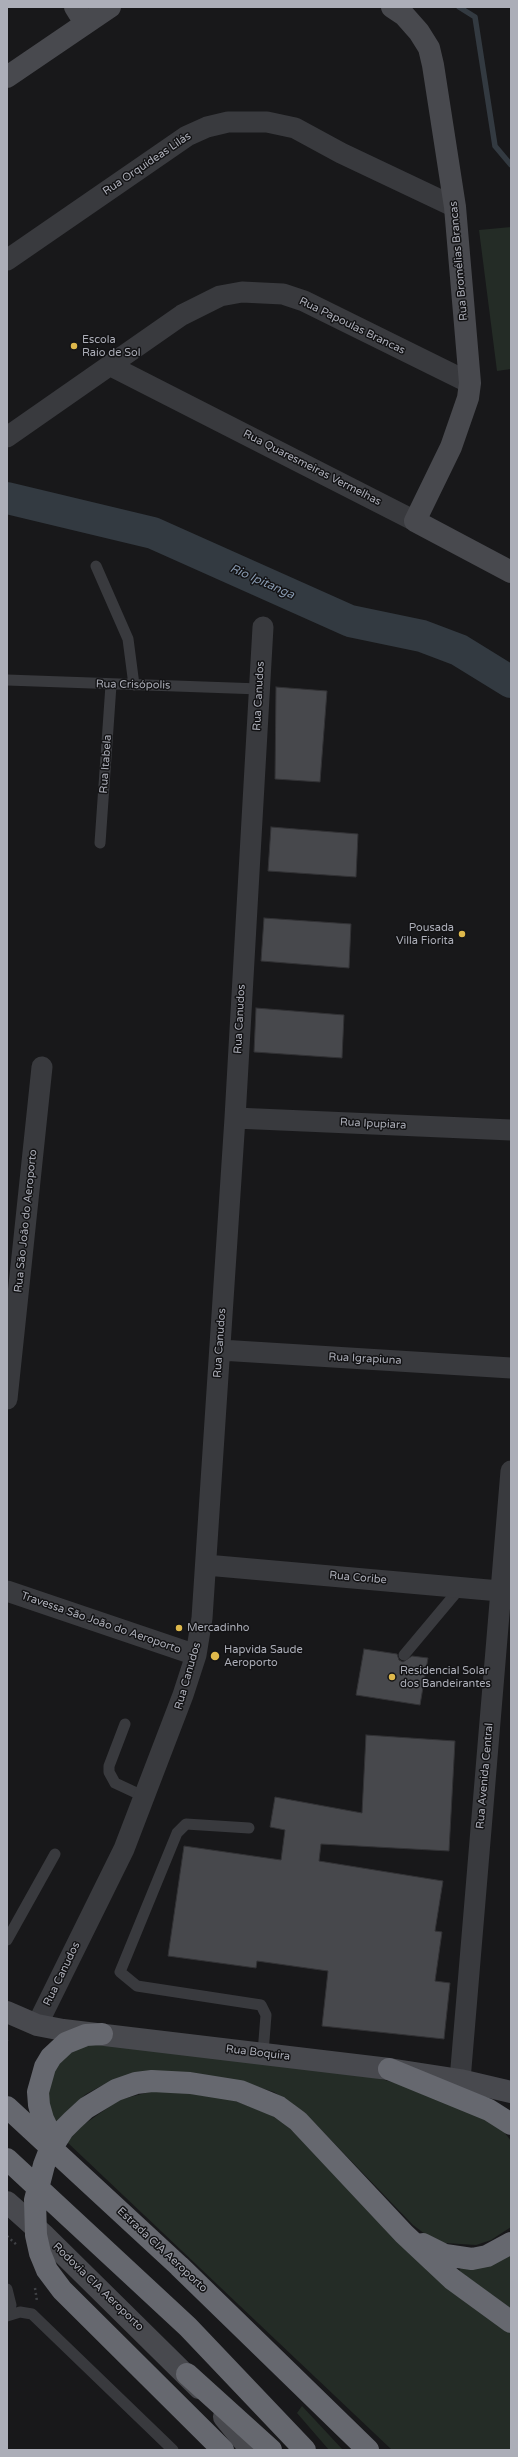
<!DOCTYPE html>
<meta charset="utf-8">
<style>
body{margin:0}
#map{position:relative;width:518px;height:2457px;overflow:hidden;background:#18181a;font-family:"Varela Round",sans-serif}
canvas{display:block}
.frame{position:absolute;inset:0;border:8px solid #acaeb8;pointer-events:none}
</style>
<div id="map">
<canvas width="518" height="2457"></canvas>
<div class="frame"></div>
</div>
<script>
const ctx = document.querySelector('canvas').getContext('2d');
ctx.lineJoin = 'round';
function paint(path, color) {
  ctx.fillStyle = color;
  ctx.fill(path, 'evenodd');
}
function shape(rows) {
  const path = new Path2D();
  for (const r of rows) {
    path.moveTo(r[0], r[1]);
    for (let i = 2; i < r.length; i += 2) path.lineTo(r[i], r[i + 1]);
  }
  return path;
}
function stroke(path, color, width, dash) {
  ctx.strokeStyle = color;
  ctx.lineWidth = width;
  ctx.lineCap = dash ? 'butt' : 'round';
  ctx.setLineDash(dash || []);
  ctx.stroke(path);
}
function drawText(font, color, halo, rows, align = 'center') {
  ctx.font = font + ' "Varela Round",sans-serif';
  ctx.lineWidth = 3;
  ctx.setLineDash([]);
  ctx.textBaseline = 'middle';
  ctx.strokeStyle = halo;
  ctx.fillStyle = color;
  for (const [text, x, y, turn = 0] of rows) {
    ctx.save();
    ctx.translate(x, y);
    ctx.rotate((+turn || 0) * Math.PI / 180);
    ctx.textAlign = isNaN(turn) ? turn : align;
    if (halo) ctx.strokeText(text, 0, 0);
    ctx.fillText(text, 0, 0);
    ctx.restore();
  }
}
paint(shape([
 [511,227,511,369,497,371,479,230],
 [90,2043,377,2078,440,2095,502,2129,511,2141,511,2227,491,2240,476,2245,445,2243,429,2237,413,2225,304,2112,274,2092,235,2080,103,2085,86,2094,51,2126,46,2084,63,2056],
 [153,2091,177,2092,230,2099,269,2114,285,2124,511,2332,511,2450,392,2450,67,2142,83,2125,119,2100],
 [511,2252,511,2309,459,2271,462,2266],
 [302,2406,343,2450,329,2450,297,2413]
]), '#242c26');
stroke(shape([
 [459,7,475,17,495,146,511,165]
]), '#333a41', 5.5);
stroke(shape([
 [7,498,153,533,350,621,422,636,459,650,511,682]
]), '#333a41', 32);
const building = shape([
 [276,687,327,691,320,782,275,779,276,687],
 [271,827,358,834,356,877,268,871,271,827],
 [264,918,351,924,349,968,261,961,264,918],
 [256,1008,344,1015,342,1058,254,1052,256,1008],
 [364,1649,397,1654,399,1660,403,1662,412,1656,428,1658,420,1705,356,1695,364,1649],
 [366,1735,455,1741,449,1851,321,1844,319,1861,443,1881,435,1931,442,1932,435,1981,450,1983,444,2039,322,2026,328,1971,257,1961,256,1968,168,1956,184,1846,281,1860,285,1830,270,1827,275,1797,362,1813,366,1735]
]);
paint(building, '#47484c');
stroke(building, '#323235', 1);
stroke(shape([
 [7,2040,7,2041],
 [7,2236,18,2246],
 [35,2288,37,2301]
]), '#3f4145', 2.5, [2, 3]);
stroke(shape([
 [96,566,128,639,134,685],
 [7,680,260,689],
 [100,843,111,685],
 [404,1655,461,1587],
 [125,1724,109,1766,109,1772,115,1783,145,1797],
 [249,1828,186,1824,177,1833,120,1972,137,1986,261,2005,266,2015,263,2053],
 [7,1940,55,1854],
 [7,2289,11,2305,7,2315],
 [7,2316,20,2312,32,2314,173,2450]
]), '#393a3e', 11);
stroke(shape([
 [7,260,187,136,207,127,228,122,267,122,295,128,341,153,455,207],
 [111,366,415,521],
 [7,437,182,315,220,296,242,292,283,294,304,301,470,383],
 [235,1118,511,1130],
 [220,1350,511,1368],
 [7,1399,42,1067],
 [206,1565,511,1592],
 [7,1591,196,1655],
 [37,2025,124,1849,183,1695,196,1655,202,1618,235,1118,263,627],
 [460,2080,511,1471]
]), '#393a3e', 21);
stroke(shape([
 [75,7,85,23],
 [392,7,404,15,419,32,429,48,433,65,455,207,470,383,468,398,451,447,415,521,511,572],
 [7,77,110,7],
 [7,2012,37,2025,63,2030,389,2069,460,2080,511,2092],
 [7,2202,45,2236,199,2388],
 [224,2417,251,2450]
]), '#48494e', 22);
stroke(shape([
 [389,2069,489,2110,511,2124],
 [7,2107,179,2266,368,2450],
 [55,2144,43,2119,39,2105,38,2092,45,2067,51,2057,66,2043,86,2035,102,2034],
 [7,2159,188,2327,305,2450],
 [423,2244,445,2255,472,2259,487,2256,511,2243],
 [187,2374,271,2450],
 [223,2450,62,2290,47,2270,40,2253,36,2235,35,2200,44,2165,49,2152,63,2130,73,2120,86,2108,116,2090,136,2083,152,2081,190,2083,240,2091,279,2107,298,2121,404,2234,452,2279,511,2322]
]), '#66686f', 22);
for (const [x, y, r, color] of [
 [74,346,4,"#deb84b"],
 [462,934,4,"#deb84b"],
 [179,1628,4,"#deb84b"],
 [215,1656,5,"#deb84b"],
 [392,1677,4,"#deb84b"]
]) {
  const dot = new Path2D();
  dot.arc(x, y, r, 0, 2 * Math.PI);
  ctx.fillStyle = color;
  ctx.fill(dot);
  stroke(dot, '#131315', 1.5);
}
drawText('11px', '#acaeb8', '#131315', [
 ["Rua Orquídeas Lilás",147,164,-34],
 ["Rua Bromélias Brancas",459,261,-95],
 ["Rua Papoulas Brancas",352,326,26],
 ["Rua Quaresmeiras Vermelhas",312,468,27],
 ["Rua Crisópolis",133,685,1],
 ["Rua Canudos",259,696,-87],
 ["Rua Itabela",106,764,-86],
 ["Rua Canudos",240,1019,-87],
 ["Rua Ipupiara",373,1124,3],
 ["Rua São João do Aeroporto",26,1221,-84],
 ["Rua Canudos",220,1343,-86],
 ["Rua Igrapiuna",365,1359,3],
 ["Rua Coribe",358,1578,5],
 ["Travessa São João do Aeroporto",101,1623,19],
 ["Rua Canudos",188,1676,-74],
 ["Rua Avenida Central",485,1776,-85],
 ["Rua Canudos",62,1974,-64],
 ["Rua Boquira",258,2053,7],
 ["Estrada CIA Aeroporto",162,2250,43],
 ["Rodovia CIA Aeroporto",98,2287,44]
]);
drawText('11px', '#acaeb8', '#131315', [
 ["Escola",82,340],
 ["Raio de Sol",82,353],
 ["Pousada",454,928,"right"],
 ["Villa Fiorita",454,941,"right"],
 ["Mercadinho",187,1628],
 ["Hapvida Saude",224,1650],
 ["Aeroporto",224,1663],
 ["Residencial Solar",400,1671],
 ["dos Bandeirantes",400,1684]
], 'left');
drawText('italic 12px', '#8799af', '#131315', [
 ["Rio Ipitanga",262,582,24]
]);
</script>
